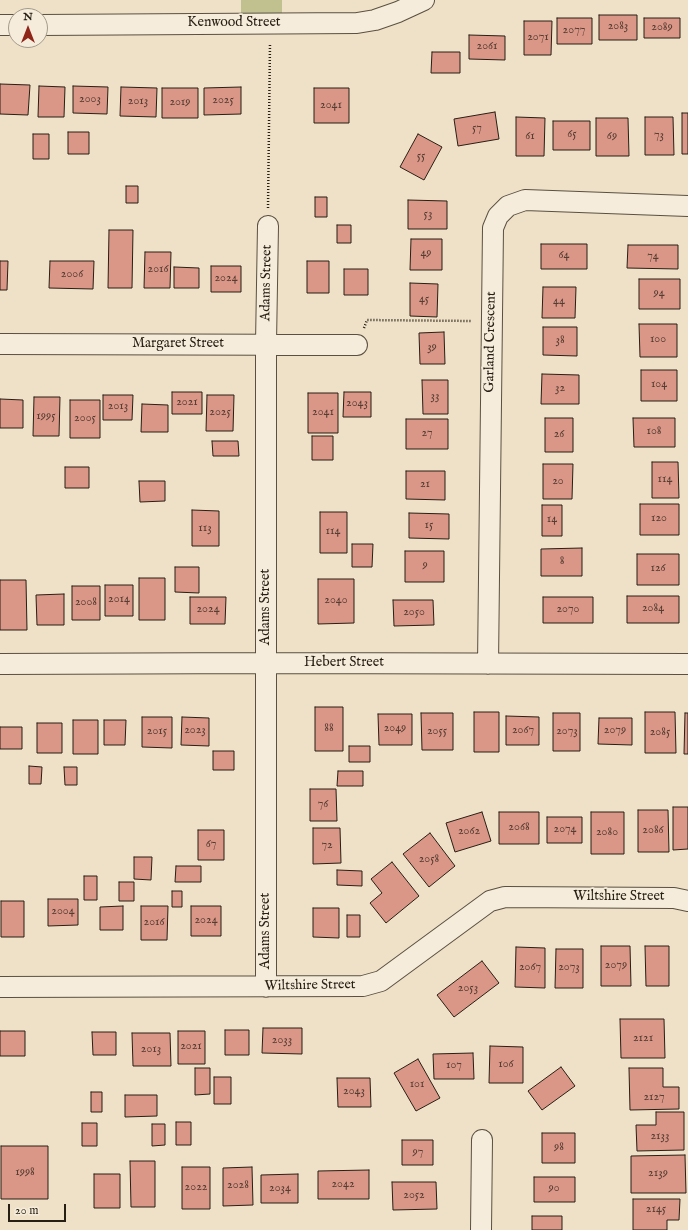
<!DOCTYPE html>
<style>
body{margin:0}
#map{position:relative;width:688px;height:1230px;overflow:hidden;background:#efe1c7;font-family:"IM FELL English",serif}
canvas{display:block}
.north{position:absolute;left:8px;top:8px;width:40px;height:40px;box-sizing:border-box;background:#f5ecdb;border:1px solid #a39a8b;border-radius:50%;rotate:0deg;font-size:11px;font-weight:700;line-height:16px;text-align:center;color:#281f14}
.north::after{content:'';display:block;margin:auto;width:14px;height:18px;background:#8f2418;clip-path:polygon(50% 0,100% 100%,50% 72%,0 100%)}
.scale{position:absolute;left:8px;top:1204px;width:58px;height:18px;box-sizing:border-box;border:2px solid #281f14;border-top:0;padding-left:5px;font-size:12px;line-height:14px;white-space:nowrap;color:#281f14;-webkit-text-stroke:3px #f5ecdb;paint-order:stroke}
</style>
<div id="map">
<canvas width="688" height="1230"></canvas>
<div class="north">N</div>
<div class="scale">20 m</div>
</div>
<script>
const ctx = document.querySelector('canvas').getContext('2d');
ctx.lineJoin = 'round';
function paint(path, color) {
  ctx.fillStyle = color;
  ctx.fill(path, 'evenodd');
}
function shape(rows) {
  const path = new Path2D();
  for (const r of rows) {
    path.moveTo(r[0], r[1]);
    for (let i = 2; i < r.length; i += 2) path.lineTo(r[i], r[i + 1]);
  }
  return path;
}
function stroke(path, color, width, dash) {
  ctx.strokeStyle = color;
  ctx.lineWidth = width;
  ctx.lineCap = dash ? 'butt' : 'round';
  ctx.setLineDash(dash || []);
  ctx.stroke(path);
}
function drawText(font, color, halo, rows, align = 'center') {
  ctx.font = font + ' "IM FELL English",serif';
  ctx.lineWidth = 3.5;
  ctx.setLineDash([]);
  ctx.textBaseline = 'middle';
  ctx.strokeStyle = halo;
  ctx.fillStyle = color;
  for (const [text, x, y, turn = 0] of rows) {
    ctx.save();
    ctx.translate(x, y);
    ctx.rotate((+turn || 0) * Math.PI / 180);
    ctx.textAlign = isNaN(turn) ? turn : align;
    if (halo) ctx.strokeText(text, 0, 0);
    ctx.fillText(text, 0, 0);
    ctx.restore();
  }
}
paint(shape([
 [241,0,282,0,282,21,241,21]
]), '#c1c190');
const building = shape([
 [599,15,637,15,637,40,599,40,599,15],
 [557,18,592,18,592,44,557,44,557,18],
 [644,18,680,18,680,38,644,38,644,18],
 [524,21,552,21,551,55,524,55,524,21],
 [469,35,505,36,505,60,469,59,469,35],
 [432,52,460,52,460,73,431,73,432,52],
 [0,84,30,85,28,115,0,114,0,84],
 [39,86,65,87,64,117,38,117,39,86],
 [73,86,108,87,107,114,73,113,73,86],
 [121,87,157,88,156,117,120,116,121,87],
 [241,87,241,114,204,115,204,88,241,87],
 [162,88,198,88,198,118,162,118,162,88],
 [314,88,349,88,349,123,314,123,314,88],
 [495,112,499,139,458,146,454,119,495,112],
 [682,113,688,113,688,154,682,154,682,113],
 [516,117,545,118,544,156,516,156,516,117],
 [645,117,673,117,674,155,645,155,645,117],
 [596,118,628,118,629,156,596,156,596,118],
 [553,121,590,121,590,150,553,150,553,121],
 [68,132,89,132,89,154,68,154,68,132],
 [33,134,49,134,49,159,33,159,33,134],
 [418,134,442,147,424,180,400,167,418,134],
 [126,186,138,186,138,203,126,203,126,186],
 [315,197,327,197,327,217,315,217,315,197],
 [408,200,447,201,447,229,408,229,408,200],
 [337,225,351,225,351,243,337,243,337,225],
 [109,230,133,230,132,288,108,288,109,230],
 [411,239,442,239,442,270,410,270,411,239],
 [541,244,587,244,587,269,541,269,541,244],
 [628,245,678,245,678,269,627,268,628,245],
 [145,252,171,252,170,288,144,288,145,252],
 [0,261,8,261,7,290,0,290,0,261],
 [50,261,94,261,93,289,49,288,50,261],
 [307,261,329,261,329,293,307,293,307,261],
 [211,266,241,266,241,292,211,292,211,266],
 [174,267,199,268,199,288,174,288,174,267],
 [344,269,368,269,368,295,344,295,344,269],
 [639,279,680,279,680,309,639,309,639,279],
 [410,283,438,284,437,317,410,316,410,283],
 [543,287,576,287,575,318,542,318,543,287],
 [639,324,677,324,677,357,640,357,639,324],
 [543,327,577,327,577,356,543,355,543,327],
 [444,332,445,364,420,364,419,333,444,332],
 [641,370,677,370,677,401,641,401,641,370],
 [542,374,579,375,579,404,541,404,542,374],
 [422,380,448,380,448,414,423,414,422,380],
 [172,392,202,392,202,414,172,414,172,392],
 [344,392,371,392,371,417,343,417,344,392],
 [308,393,338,393,338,433,308,433,308,393],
 [103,395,133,395,132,420,103,420,103,395],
 [207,395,234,395,233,431,206,431,207,395],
 [34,397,60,397,59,436,33,436,34,397],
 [0,399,23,400,23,428,0,428,0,399],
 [70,400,100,400,100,438,70,438,70,400],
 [142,404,168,405,168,432,141,432,142,404],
 [545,418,573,418,573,452,545,452,545,418],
 [633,418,675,418,675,447,634,447,633,418],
 [406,419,448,419,448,449,406,449,406,419],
 [312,436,333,436,333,460,312,460,312,436],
 [212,441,238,441,239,456,213,456,212,441],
 [652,462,678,462,679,498,652,498,652,462],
 [543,464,573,464,572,499,543,499,543,464],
 [65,467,89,467,89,488,65,488,65,467],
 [406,471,445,471,445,500,406,499,406,471],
 [139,481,165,481,165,501,140,502,139,481],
 [640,504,679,504,679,535,640,535,640,504],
 [542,505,562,505,562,536,542,536,542,505],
 [192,510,219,511,219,546,192,546,192,510],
 [320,512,347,512,347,553,320,553,320,512],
 [409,513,449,514,449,539,409,538,409,513],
 [352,544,373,544,372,567,352,567,352,544],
 [582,548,582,576,541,576,541,549,582,548],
 [405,551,444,551,444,582,405,582,405,551],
 [637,554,679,554,679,585,637,585,637,554],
 [175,567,199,567,199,593,175,592,175,567],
 [139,578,165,578,165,620,139,620,139,578],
 [318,579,354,579,354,623,318,624,318,579],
 [0,580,26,580,27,630,0,630,0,580],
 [105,585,133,585,133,616,105,616,105,585],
 [72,586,100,586,100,620,72,620,72,586],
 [64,594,64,625,37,625,36,595,64,594],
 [627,596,679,596,679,623,627,623,627,596],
 [190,597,226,597,225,624,190,624,190,597],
 [543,597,593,597,593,623,543,623,543,597],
 [393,600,433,600,434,625,394,626,393,600],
 [315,707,343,707,343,751,315,751,315,707],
 [474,712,499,712,499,752,474,752,474,712],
 [645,712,675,712,676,753,645,753,645,712],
 [421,713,453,713,453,750,422,750,421,713],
 [553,713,580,713,580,751,553,751,553,713],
 [685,713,688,713,688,754,684,754,685,713],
 [378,714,412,714,412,745,379,745,378,714],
 [506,716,539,717,539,745,506,745,506,716],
 [142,717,172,717,172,748,142,747,142,717],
 [182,717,209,718,209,746,181,745,182,717],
 [599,718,632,718,632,745,598,744,599,718],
 [73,720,98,720,98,754,73,754,73,720],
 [104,720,126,720,125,745,104,745,104,720],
 [37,723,62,723,62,753,37,753,37,723],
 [0,727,22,727,22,749,0,749,0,727],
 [349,746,370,746,370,762,349,762,349,746],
 [213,751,234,751,234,770,213,770,213,751],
 [29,766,42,767,41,784,29,784,29,766],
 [64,767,77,767,77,785,65,785,64,767],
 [338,771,363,771,363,786,337,786,338,771],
 [310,789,336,789,337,821,310,821,310,789],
 [673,807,688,807,688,849,673,850,673,807],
 [638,810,668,810,669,852,638,852,638,810],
 [482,812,491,841,455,852,446,823,482,812],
 [499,812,539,812,539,844,499,844,499,812],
 [591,812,624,812,624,854,591,854,591,812],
 [547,817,582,817,582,843,547,843,547,817],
 [313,828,340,828,341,863,313,864,313,828],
 [198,830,224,830,224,860,198,860,198,830],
 [430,833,455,866,429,887,403,854,430,833],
 [134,857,152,857,151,880,134,879,134,857],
 [392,862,419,896,386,923,370,903,382,893,371,879,392,862],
 [176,866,201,866,201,882,175,882,176,866],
 [337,870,362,871,362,886,337,885,337,870],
 [84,876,97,876,97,900,84,900,84,876],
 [119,882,134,882,134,901,119,901,119,882],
 [172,891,182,891,182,907,172,907,172,891],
 [48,899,78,899,78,925,48,926,48,899],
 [1,901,24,901,24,937,1,937,1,901],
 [123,906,123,930,100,930,100,907,123,906],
 [141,906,168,906,167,940,141,940,141,906],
 [191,906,221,906,221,936,191,936,191,906],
 [313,908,339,908,339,938,313,937,313,908],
 [347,915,360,915,360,937,347,937,347,915],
 [601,946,630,946,631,986,601,986,601,946],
 [645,946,669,946,669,986,646,986,645,946],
 [516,947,545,948,545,988,515,987,516,947],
 [556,949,583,949,583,988,555,988,556,949],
 [482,961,499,983,454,1017,437,995,482,961],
 [620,1019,664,1019,665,1058,621,1058,620,1019],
 [263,1028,302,1028,302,1054,262,1053,263,1028],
 [225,1030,249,1030,249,1055,225,1055,225,1030],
 [0,1031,25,1031,25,1056,0,1056,0,1031],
 [178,1031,205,1031,205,1064,178,1064,178,1031],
 [92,1032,116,1032,116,1055,93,1055,92,1032],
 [132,1033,170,1033,171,1066,133,1066,132,1033],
 [490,1046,523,1047,523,1083,489,1083,490,1046],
 [473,1053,474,1079,434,1079,433,1054,473,1053],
 [418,1059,440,1098,416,1111,394,1073,418,1059],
 [561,1067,575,1086,542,1110,528,1091,561,1067],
 [195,1068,210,1068,210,1094,195,1095,195,1068],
 [629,1068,663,1068,663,1087,679,1087,679,1109,630,1110,629,1068],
 [214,1077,231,1077,231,1104,214,1104,214,1077],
 [337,1078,370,1078,371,1107,338,1107,337,1078],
 [91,1092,102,1092,102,1112,91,1112,91,1092],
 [125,1095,157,1095,157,1116,125,1117,125,1095],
 [656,1112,684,1112,684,1150,637,1151,636,1125,656,1125,656,1112],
 [176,1122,191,1122,191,1145,176,1145,176,1122],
 [82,1123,97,1123,97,1146,82,1146,82,1123],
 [152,1124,165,1124,165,1145,152,1146,152,1124],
 [542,1133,575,1133,575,1163,542,1163,542,1133],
 [402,1140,433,1140,433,1165,402,1165,402,1140],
 [1,1146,48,1146,48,1199,1,1199,1,1146],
 [685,1155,686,1193,631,1193,631,1156,685,1155],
 [130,1161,155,1161,155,1207,131,1207,130,1161],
 [182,1167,210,1167,210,1209,182,1209,182,1167],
 [252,1167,253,1205,223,1206,223,1168,252,1167],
 [369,1170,369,1199,318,1199,318,1171,369,1170],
 [94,1174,120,1174,120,1208,94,1208,94,1174],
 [298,1174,298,1203,261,1203,261,1175,298,1174],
 [534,1177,575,1177,575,1202,534,1202,534,1177],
 [392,1182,436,1182,437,1209,393,1210,392,1182],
 [633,1199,680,1199,679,1220,667,1220,667,1230,633,1230,633,1199],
 [532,1216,562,1216,562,1230,532,1230,532,1216]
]);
paint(building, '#da9687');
stroke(building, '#281f14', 1);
const minor = shape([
 [0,25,16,25],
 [40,25,357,23,375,20,398,12,424,0],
 [0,344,357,345],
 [0,664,266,663,688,664],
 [488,664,493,228,498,216,508,206,525,200,688,206],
 [0,987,363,986,381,981,490,901,505,897,674,898,688,901],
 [266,987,266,343,268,226],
 [481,1230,482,1140]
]);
stroke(minor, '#5a5041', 22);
stroke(shape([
 [268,208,270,43],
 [364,328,367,320,472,321]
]), '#281f14', 2.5, [1, 2]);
stroke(minor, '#f5ecdb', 20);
drawText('12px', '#543d31', null, [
 ["2083",618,27],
 ["2089",662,28],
 ["2077",574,31],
 ["2071",538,38],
 ["2061",487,47],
 ["2003",90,100],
 ["2025",223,101],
 ["2013",138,102],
 ["2019",180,103],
 ["2041",331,106],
 ["57",477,129],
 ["65",572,135],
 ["73",659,136],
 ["61",530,137],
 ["69",612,137],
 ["55",421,157],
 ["53",428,215],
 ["49",426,254],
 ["64",564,256],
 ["74",653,257],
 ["2016",158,270],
 ["2006",72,275],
 ["2024",226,279],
 ["94",659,294],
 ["45",424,300],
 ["44",559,302],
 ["100",658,340],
 ["38",560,341],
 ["39",432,348],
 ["104",659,385],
 ["32",560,389],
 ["33",435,397],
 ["2021",187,403],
 ["2043",357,404],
 ["2013",118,407],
 ["2025",220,413],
 ["2041",323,413],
 ["1995",46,417],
 ["2005",85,419],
 ["108",654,432],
 ["27",427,434],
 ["26",559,435],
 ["114",665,480],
 ["20",558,482],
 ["21",425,485],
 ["120",659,519],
 ["14",552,520],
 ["15",429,526],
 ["113",205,529],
 ["114",333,532],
 ["8",562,562],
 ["9",425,566],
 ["126",658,569],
 ["2014",119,600],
 ["2040",336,601],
 ["2008",86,603],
 ["2084",653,609],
 ["2024",208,610],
 ["2070",568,610],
 ["2050",414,613],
 ["88",329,729],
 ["2049",395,729],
 ["2023",195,731],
 ["2067",523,731],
 ["2079",615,731],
 ["2015",157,732],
 ["2055",437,732],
 ["2073",567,732],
 ["2085",660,733],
 ["76",323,805],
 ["2068",519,828],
 ["2074",565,830],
 ["2086",653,831],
 ["2062",469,832],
 ["2080",607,833],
 ["67",211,845],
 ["72",327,846],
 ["2058",429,860],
 ["2004",63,912],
 ["2024",206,921],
 ["2016",154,923],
 ["2079",616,966],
 ["2067",530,968],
 ["2073",569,968],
 ["2053",468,989],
 ["2121",643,1039],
 ["2033",282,1041],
 ["2021",191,1047],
 ["2013",151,1050],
 ["106",506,1065],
 ["107",454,1066],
 ["101",417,1085],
 ["2043",354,1092],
 ["2127",654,1098],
 ["2133",660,1137],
 ["98",559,1148],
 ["97",418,1153],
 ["1998",25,1173],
 ["2139",658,1174],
 ["2042",343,1185],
 ["2028",238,1186],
 ["2022",196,1188],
 ["2034",280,1189],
 ["90",554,1189],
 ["2052",414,1196],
 ["2145",656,1210]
]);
drawText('14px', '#281f14', '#f5ecdb', [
 ["Kenwood Street",234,23],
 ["Adams Street",267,283,-89],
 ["Garland Crescent",491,342,-89],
 ["Margaret Street",178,344],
 ["Adams Street",266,607,-90],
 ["Hebert Street",344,663],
 ["Wiltshire Street",619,897],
 ["Adams Street",266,931,-90],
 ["Wiltshire Street",310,986,-1]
]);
</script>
